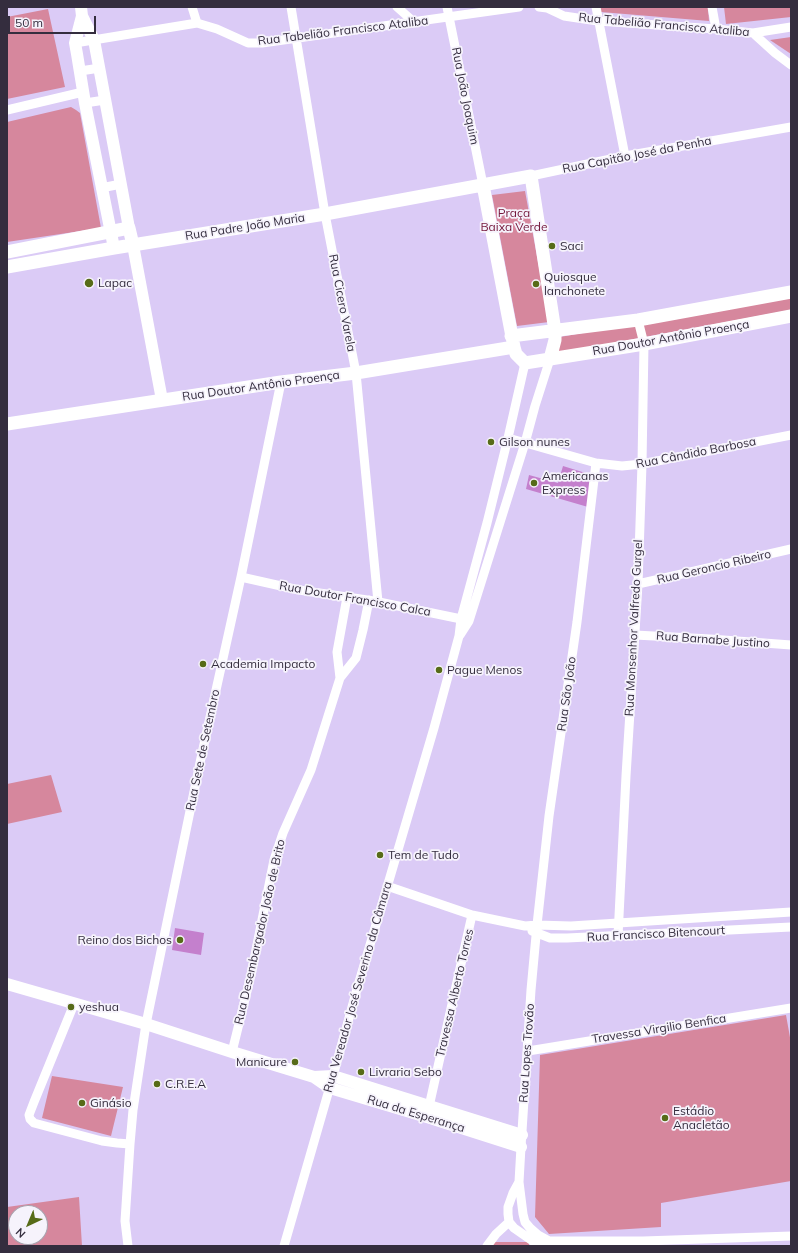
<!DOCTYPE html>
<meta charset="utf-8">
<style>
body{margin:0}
#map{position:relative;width:798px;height:1253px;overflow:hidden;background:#dbcbf6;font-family:Mulish,sans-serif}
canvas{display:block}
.frame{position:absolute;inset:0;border:8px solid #342d3e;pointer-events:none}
.north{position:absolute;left:8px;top:1205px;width:40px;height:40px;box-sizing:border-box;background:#f6f3fc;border:1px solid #a8a4b0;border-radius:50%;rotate:224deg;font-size:11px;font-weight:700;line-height:16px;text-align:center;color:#342d3e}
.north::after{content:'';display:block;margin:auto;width:14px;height:18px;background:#576b18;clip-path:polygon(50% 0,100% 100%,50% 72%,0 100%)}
.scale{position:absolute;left:8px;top:16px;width:88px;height:18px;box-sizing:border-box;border:2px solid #342d3e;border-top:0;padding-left:5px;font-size:12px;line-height:14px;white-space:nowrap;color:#342d3e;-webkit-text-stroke:3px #f6f3fc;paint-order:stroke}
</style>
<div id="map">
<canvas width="798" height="1253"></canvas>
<div class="frame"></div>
<div class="north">N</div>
<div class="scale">50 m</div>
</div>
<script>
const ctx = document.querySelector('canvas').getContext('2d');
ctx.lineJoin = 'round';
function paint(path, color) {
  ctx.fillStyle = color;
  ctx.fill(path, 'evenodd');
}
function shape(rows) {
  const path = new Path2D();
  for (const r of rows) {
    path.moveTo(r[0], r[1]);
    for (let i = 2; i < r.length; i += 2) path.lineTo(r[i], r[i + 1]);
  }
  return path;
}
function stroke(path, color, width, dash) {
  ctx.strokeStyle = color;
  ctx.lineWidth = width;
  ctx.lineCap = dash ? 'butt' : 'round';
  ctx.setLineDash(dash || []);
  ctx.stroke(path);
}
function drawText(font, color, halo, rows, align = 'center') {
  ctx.font = font + ' Mulish,sans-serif';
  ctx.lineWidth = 3.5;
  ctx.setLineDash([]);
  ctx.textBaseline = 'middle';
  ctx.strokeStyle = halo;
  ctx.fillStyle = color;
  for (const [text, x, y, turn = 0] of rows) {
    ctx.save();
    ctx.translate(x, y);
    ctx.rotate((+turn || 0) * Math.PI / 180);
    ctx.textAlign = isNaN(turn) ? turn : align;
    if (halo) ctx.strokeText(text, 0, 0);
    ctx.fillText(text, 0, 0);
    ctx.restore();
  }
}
paint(shape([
 [600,7,708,7,709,21,601,12],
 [724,7,791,7,791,17,726,24],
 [48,9,65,87,7,99,7,17],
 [791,37,791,54,770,40],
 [71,107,76,110,80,113,101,228,7,242,7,122],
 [525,191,549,322,517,326,492,195],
 [791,296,791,310,558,353,560,337],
 [51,775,62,812,7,824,7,784],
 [786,1015,791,1043,791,1181,661,1203,661,1227,549,1234,535,1217,540,1055],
 [52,1076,123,1087,111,1136,42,1118],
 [79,1197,82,1246,7,1246,7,1207],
 [16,1213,40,1213,40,1237,16,1237],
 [494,1242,529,1242,529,1246,492,1246]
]), '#d6879d');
paint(shape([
 [563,466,592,475,588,507,526,489,529,475,558,483],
 [175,928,204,933,201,955,172,950]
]), '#c480cd');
stroke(shape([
 [192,7,197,23],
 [291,7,325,214,356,373,378,602],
 [397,7,414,22],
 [447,7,483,185],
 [539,7,547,8,564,16,598,21,716,29,753,33,791,27],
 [596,7,625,156],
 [712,7,716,29],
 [753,33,775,53,791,65],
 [75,43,197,23,217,29,248,43,262,43,519,7],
 [80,71,100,68],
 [85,103,105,100],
 [7,110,83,92],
 [531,176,625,156,791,127],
 [101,188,121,184],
 [508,438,596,463,622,466,642,464,791,435],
 [241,577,299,590,374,601,466,620],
 [638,584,791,549],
 [460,635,469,621,525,443,535,406,550,359],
 [635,635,710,639,791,645],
 [340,678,337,652,347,597],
 [387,886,472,915,525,926,537,925,571,926,791,912],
 [532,931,550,938,567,938,791,927],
 [618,936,626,776,638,584,642,464,644,344,638,320],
 [74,1004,34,1102,29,1115,30,1119,34,1123,102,1141,117,1143,130,1144],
 [528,1051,791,1008],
 [232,1052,251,975,274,860,283,833,311,770,340,678,356,658,363,630,369,600],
 [428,1111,472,915],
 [519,1182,513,1193,508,1207,508,1214,509,1222,514,1228,537,1244,549,1241,643,1241,791,1236],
 [549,1241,538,1235,530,1228,525,1222,523,1214,519,1182,521,1147,531,990,537,925,549,816,577,622,596,463],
 [128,1246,125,1221,130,1144,133,1110,146,1024,201,758,241,577,281,382],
 [284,1246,333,1076,357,989,434,728,459,636,461,619,487,523,508,438,525,363],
 [487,1246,496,1234,509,1222]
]), '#fff', 9);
stroke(shape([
 [81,7,82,16,94,40,129,228],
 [82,16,75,43,77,54,85,103,114,248],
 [133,245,162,400],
 [7,984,146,1024,232,1052,314,1077,330,1088,427,1117,521,1147],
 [314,1077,333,1076,522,1135]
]), '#fff', 12);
stroke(shape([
 [483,185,514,347,516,354,525,363,644,344,791,316],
 [7,252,129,228,133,245],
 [7,267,114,248,325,214,531,176,555,331,555,340,550,359],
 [511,336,638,320,791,292],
 [7,424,281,382,356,373,514,347]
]), '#fff', 13);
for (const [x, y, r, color] of [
 [552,246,4,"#576b18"],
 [89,283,5,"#576b18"],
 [536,284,4,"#576b18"],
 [491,442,4,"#576b18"],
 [534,483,4,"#576b18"],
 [203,664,4,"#576b18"],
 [439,670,4,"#576b18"],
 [380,855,4,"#576b18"],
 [180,940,4,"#576b18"],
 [71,1007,4,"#576b18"],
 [295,1062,4,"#576b18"],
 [361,1072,4,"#576b18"],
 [157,1084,4,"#576b18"],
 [82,1103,4,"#576b18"],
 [665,1118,4,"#576b18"]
]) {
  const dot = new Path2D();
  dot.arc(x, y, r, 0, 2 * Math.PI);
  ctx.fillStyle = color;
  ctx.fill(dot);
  stroke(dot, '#f6f3fc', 1.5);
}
drawText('12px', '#342d3e', '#f6f3fc', [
 ["Rua Tabelião Francisco Ataliba",664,25,5],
 ["Rua Tabelião Francisco Ataliba",343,31,-7],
 ["Rua João Joaquim",465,96,79],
 ["Rua Capitão José da Penha",637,155,-11],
 ["Rua Padre João Maria",245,227,-9],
 ["Rua Cicero Varela",342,303,79],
 ["Rua Doutor Antônio Proença",671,338,-10],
 ["Rua Doutor Antônio Proença",261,386,-8],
 ["Rua Cândido Barbosa",696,453,-11],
 ["Rua Geroncio Ribeiro",714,567,-13],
 ["Rua Doutor Francisco Calca",355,599,10],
 ["Rua Monsenhor Valfredo Gurgel",634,628,-87],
 ["Rua Barnabe Justino",713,640,4],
 ["Rua São João",567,694,-82],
 ["Rua Sete de Setembro",203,750,-78],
 ["Rua Desembargador João de Brito",260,932,-77],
 ["Rua Francisco Bitencourt",656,934,-3],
 ["Rua Vereador José Severino da Câmara",358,987,-74],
 ["Travessa Alberto Torres",455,993,-77],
 ["Travessa Virgilio Benfica",659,1029,-9],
 ["Rua Lopes Trovão",527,1053,-86],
 ["Rua da Esperança",416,1114,17]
]);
drawText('12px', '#74173b', '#f6f3fc', [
 ["Praça",514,213],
 ["Baixa Verde",514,227]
]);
drawText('12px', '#342d3e', '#f6f3fc', [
 ["Saci",560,246],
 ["Quiosque",544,277],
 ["lanchonete",544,291],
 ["Lapac",98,283],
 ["Gilson nunes",499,442],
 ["Americanas",542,476],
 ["Express",542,490],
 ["Academia Impacto",211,664],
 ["Pague Menos",447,670],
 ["Tem de Tudo",388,855],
 ["Reino dos Bichos",172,940,"right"],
 ["yeshua",79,1007],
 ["Manicure",287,1062,"right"],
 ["Livraria Sebo",369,1072],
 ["C.R.E.A",165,1084],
 ["Ginásio",90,1103],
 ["Estádio",673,1111],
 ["Anacletão",673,1125]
], 'left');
</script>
